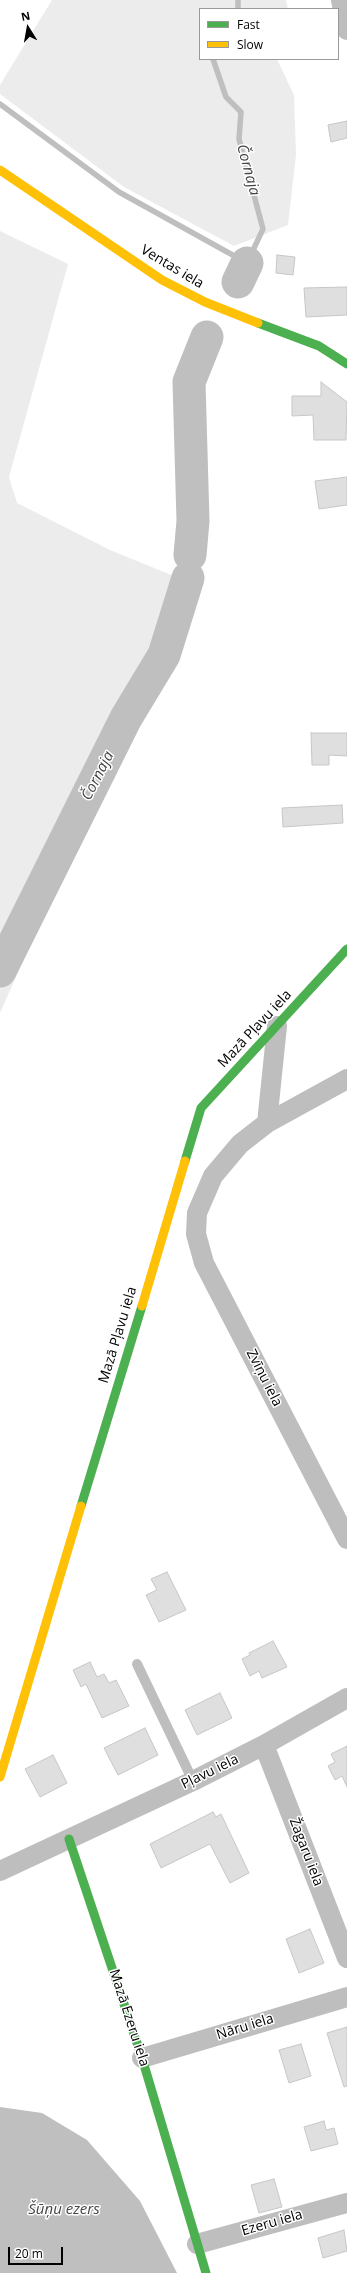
<!DOCTYPE html>
<meta charset="utf-8">
<style>
body{margin:0}
#map{position:relative;width:347px;height:2273px;overflow:hidden;background:#fff;font-family:"Open Sans",sans-serif}
canvas{display:block}
.legend{position:absolute;left:199px;top:8px;width:140px;height:52px;box-sizing:border-box;background:#fff;border:1px solid #999;margin:0;padding:5px 7px;list-style:none;font-size:12px;color:#000}
.legend li{display:flex;align-items:center;gap:8px;height:20px}
.legend b{width:20px;border:1px solid #999}
.north{position:absolute;left:8px;top:8px;width:40px;height:40px;-webkit-text-stroke:3px #fff;paint-order:stroke;rotate:349deg;font-size:11px;font-weight:700;line-height:16px;text-align:center;color:#000}
.north::after{content:'';display:block;margin:auto;width:14px;height:18px;background:#000;clip-path:polygon(50% 0,100% 100%,50% 72%,0 100%)}
.scale{position:absolute;left:8px;top:2247px;width:55px;height:18px;box-sizing:border-box;border:2px solid #000;border-top:0;padding-left:5px;font-size:12px;line-height:14px;white-space:nowrap;color:#000;-webkit-text-stroke:3px #fff;paint-order:stroke}
</style>
<div id="map">
<canvas width="347" height="2273"></canvas>
<ul class="legend">
<li><b style="height:5px;background:#4caf50"></b>Fast</li>
<li><b style="height:5px;background:#ffc107"></b>Slow</li>
</ul>
<div class="north">N</div>
<div class="scale">20 m</div>
</div>
<script>
const ctx = document.querySelector('canvas').getContext('2d');
ctx.lineJoin = 'round';
function paint(path, color) {
  ctx.fillStyle = color;
  ctx.fill(path, 'evenodd');
}
function shape(rows) {
  const path = new Path2D();
  for (const r of rows) {
    path.moveTo(r[0], r[1]);
    for (let i = 2; i < r.length; i += 2) path.lineTo(r[i], r[i + 1]);
  }
  return path;
}
function stroke(path, color, width, dash) {
  ctx.strokeStyle = color;
  ctx.lineWidth = width;
  ctx.lineCap = dash ? 'butt' : 'round';
  ctx.setLineDash(dash || []);
  ctx.stroke(path);
}
function drawText(font, color, halo, rows, align = 'center') {
  ctx.font = font + ' "Open Sans",sans-serif';
  ctx.lineWidth = 3;
  ctx.setLineDash([]);
  ctx.textBaseline = 'middle';
  ctx.strokeStyle = halo;
  ctx.fillStyle = color;
  for (const [text, x, y, turn = 0] of rows) {
    ctx.save();
    ctx.translate(x, y);
    ctx.rotate((+turn || 0) * Math.PI / 180);
    ctx.textAlign = isNaN(turn) ? turn : align;
    if (halo) ctx.strokeText(text, 0, 0);
    ctx.fillText(text, 0, 0);
    ctx.restore();
  }
}
paint(shape([
 [52,0,286,0,288,9,200,9,200,59,277,59,294,95,296,155,288,225,234,246,124,187,0,94,0,85],
 [0,231,68,264,9,477,17,503,110,550,196,585,179,655,78,837,0,1013]
]), '#ececec');
paint(shape([
 [0,2107,42,2113,87,2140,140,2201,177,2273,0,2273]
]), '#bfbfbf');
stroke(shape([
 [238,0,238,9],
 [0,104,119,192,247,263,263,229,239,139,241,112,226,97,213,59]
]), '#bfbfbf', 5.5);
stroke(shape([
 [238,282,247,263],
 [190,555,193,521,189,382,207,337],
 [0,971,126,718,164,655,188,578]
]), '#bfbfbf', 33);
const building = shape([
 [347,121,347,138,331,142,328,125,347,121],
 [277,255,295,257,293,275,276,273,277,255],
 [347,287,347,315,306,317,304,288,347,287],
 [321,382,347,402,346,440,314,440,313,415,292,416,292,396,321,396,321,382],
 [347,477,347,505,319,509,315,481,347,477],
 [311,733,347,733,347,756,329,755,329,765,312,765,311,733],
 [342,805,343,823,283,827,282,808,342,805],
 [167,1572,186,1610,159,1622,146,1595,157,1590,151,1579,167,1572],
 [273,1641,287,1667,262,1678,259,1671,250,1676,242,1659,250,1655,249,1653,273,1641],
 [90,1662,97,1677,104,1674,109,1683,116,1680,129,1706,102,1718,86,1684,81,1687,73,1670,90,1662],
 [220,1693,232,1718,197,1735,185,1710,220,1693],
 [145,1728,158,1755,118,1775,104,1748,145,1728],
 [347,1746,347,1787,342,1776,335,1780,328,1766,335,1762,331,1754,347,1746],
 [53,1755,67,1783,40,1797,25,1769,53,1755],
 [213,1812,216,1817,221,1814,249,1873,230,1883,210,1844,161,1868,150,1844,213,1812],
 [310,1929,324,1963,299,1973,286,1939,310,1929],
 [347,2027,347,2086,344,2087,327,2033,347,2027],
 [301,2044,311,2076,289,2083,279,2050,301,2044],
 [324,2121,326,2130,334,2128,338,2144,311,2151,304,2127,324,2121],
 [274,2179,282,2207,259,2213,251,2185,274,2179],
 [344,2230,347,2251,323,2258,318,2238,344,2230]
]);
paint(building, '#dfdfdf');
stroke(building, '#c7c7c7', 1);
stroke(shape([
 [137,1664,193,1781]
]), '#bebebe', 10);
stroke(shape([
 [341,0,347,30],
 [277,1026,267,1123,240,1144,213,1176,197,1213,196,1234,204,1263,347,1539],
 [267,1123,347,1079],
 [264,1745,347,1958],
 [0,1871,193,1781,264,1745,347,1698],
 [142,2058,347,1997],
 [197,2244,347,2203]
]), '#bebebe', 20);
stroke(shape([
 [258,323,319,346,347,364],
 [185,1161,201,1108,347,949],
 [81,1506,142,1306],
 [69,1839,142,2058,206,2273]
]), '#4caf50', 9);
stroke(shape([
 [0,170,162,280,205,302,258,323],
 [142,1306,185,1161],
 [0,1777,81,1506]
]), '#ffc107', 9);
drawText('14px', '#000', '#fff', [
 ["Ventas iela",172,267,31],
 ["Mazā Pļavu iela",255,1029,-47],
 ["Mazā Pļavu iela",118,1335,-73],
 ["Zvīņu iela",264,1378,63],
 ["Pļavu iela",210,1772,-26],
 ["Žagaru iela",306,1852,69],
 ["Mazā Ezeru iela",129,2018,72],
 ["Nāru iela",245,2027,-17],
 ["Ezeru iela",272,2223,-16]
]);
drawText('italic 15px', '#444', '#fff', [
 ["Čornaja",248,170,75],
 ["Čornaja",98,776,-63],
 ["Šūņu ezers",64,2210]
]);
</script>
